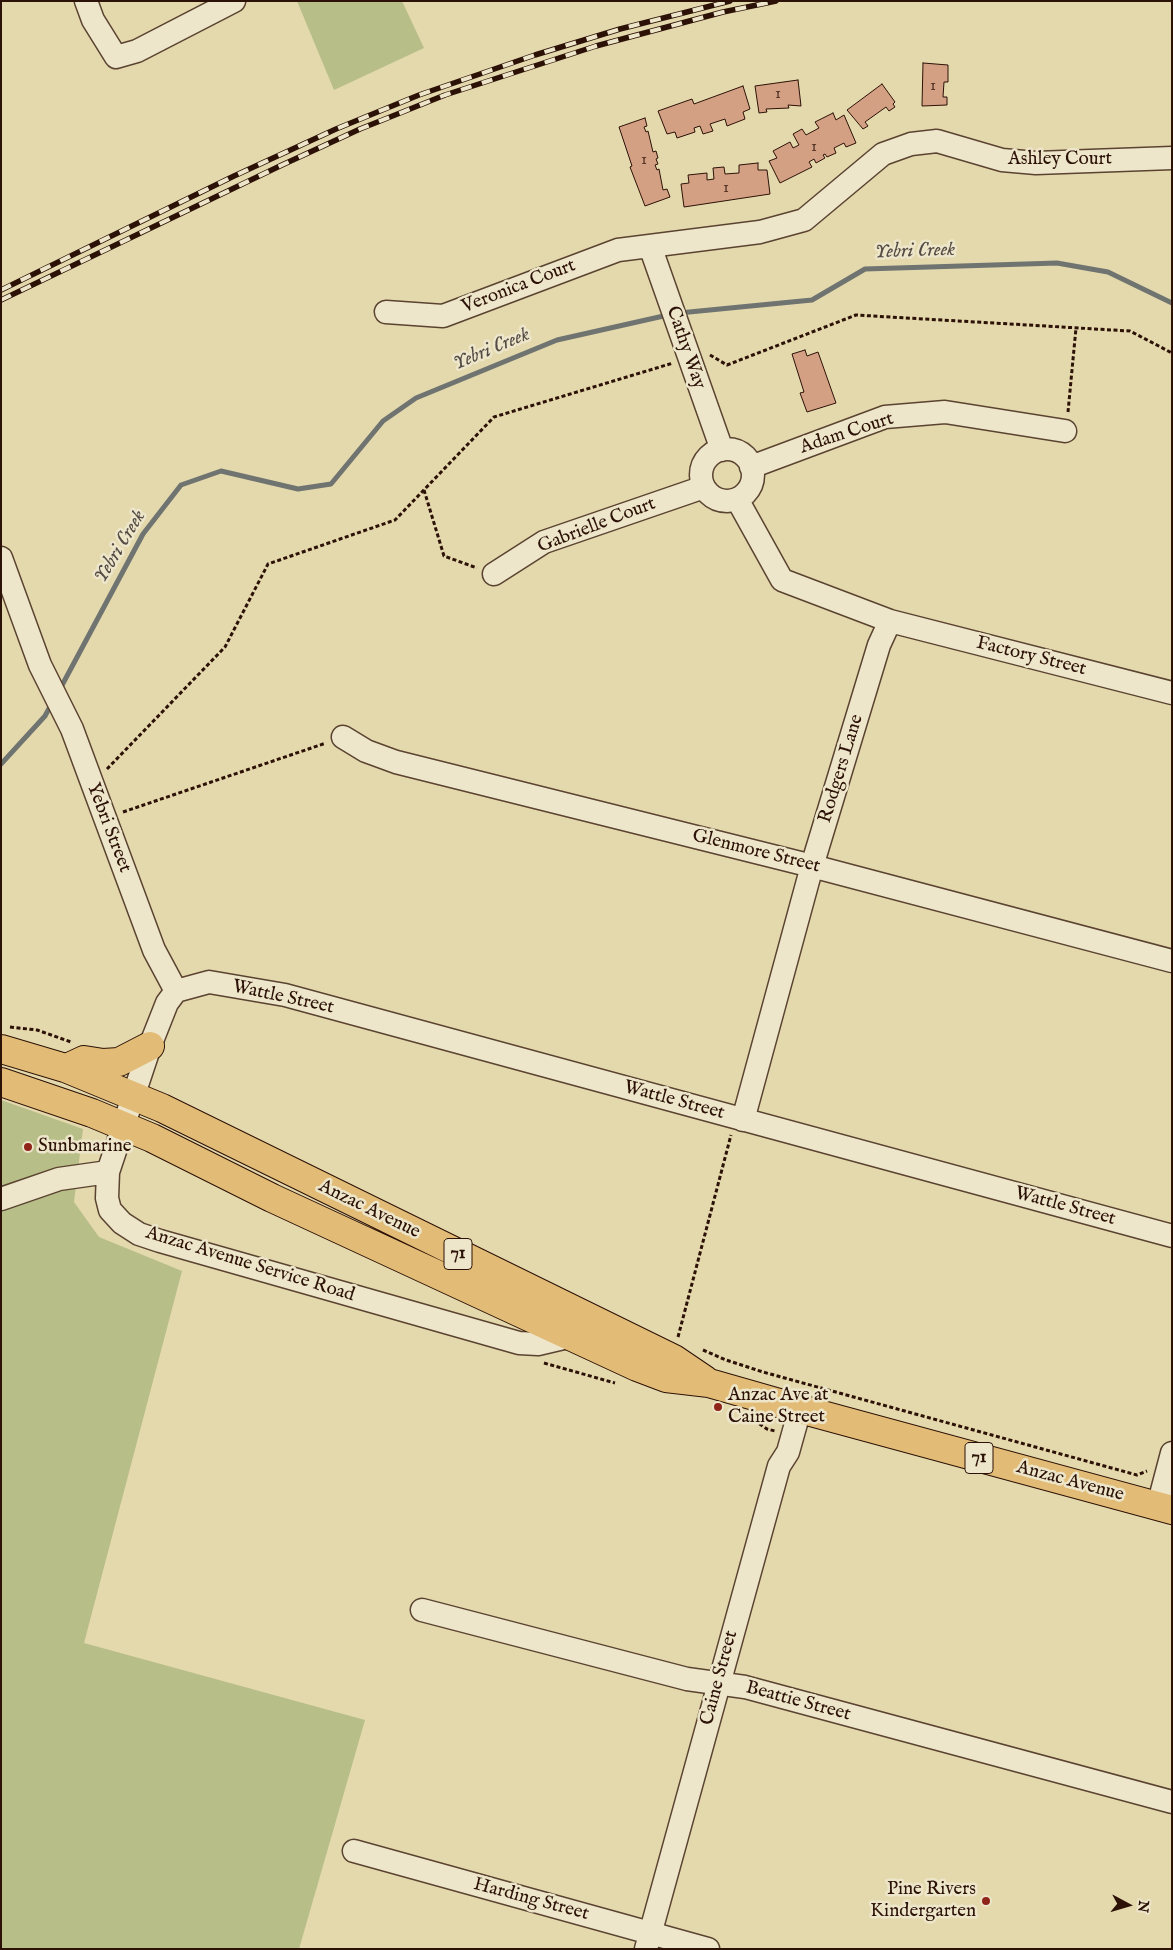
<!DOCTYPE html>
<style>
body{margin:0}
#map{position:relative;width:1173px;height:1950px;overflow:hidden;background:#e4d8ad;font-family:"IM FELL English",serif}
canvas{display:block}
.frame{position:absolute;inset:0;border:2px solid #2c1106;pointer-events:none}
.north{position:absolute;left:1103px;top:1880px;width:50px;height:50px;-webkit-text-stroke:4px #ede6ca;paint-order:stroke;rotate:96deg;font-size:14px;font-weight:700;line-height:20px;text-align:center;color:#2c1106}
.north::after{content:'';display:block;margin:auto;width:18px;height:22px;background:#2c1106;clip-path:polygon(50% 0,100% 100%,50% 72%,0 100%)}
</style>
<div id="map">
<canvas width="1173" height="1950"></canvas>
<div class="frame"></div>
<div class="north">N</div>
</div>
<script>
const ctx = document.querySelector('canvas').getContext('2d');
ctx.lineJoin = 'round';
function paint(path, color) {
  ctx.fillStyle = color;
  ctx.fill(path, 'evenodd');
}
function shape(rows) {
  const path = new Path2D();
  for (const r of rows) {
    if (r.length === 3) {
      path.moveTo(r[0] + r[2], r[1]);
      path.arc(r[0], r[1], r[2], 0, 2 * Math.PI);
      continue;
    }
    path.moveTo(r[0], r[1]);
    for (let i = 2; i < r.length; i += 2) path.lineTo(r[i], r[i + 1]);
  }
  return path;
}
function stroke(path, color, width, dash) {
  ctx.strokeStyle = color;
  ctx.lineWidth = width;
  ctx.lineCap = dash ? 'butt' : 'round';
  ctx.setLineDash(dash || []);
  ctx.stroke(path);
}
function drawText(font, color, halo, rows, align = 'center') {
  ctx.font = font + ' "IM FELL English",serif';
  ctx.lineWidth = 5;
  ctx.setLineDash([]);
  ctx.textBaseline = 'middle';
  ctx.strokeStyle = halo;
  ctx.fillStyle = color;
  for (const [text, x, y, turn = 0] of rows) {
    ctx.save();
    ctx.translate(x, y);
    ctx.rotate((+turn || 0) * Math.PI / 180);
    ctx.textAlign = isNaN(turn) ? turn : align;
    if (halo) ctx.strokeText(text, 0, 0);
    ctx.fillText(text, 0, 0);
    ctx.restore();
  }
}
paint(shape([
 [297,1,402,1,424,48,334,90],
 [1,1100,83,1129,74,1202,99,1237,182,1271,84,1643,365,1720,299,1949,1,1949]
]), '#b7be88');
stroke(shape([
 [679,313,812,300,865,269,1057,263,1108,272,1172,303],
 [60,689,143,534,181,485,221,471,298,489,331,484,383,421,416,398,557,340,668,315],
 [1,764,45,716,52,703]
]), '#6f7470', 5);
const building = shape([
 [923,63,948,65,948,82,944,82,943,97,947,97,947,105,922,106,923,63],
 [798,80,801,106,788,105,789,108,766,109,767,112,759,113,755,86,798,80],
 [882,84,895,102,893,104,895,107,889,111,886,107,865,122,868,126,863,129,847,110,882,84],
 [743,86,750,109,743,112,745,119,727,126,725,119,710,124,713,131,703,134,700,126,694,128,695,132,677,138,675,132,667,134,658,111,692,99,694,104,743,86],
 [833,113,836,120,844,115,856,143,846,147,844,143,834,148,836,153,827,157,825,154,823,155,825,158,816,163,814,159,809,162,812,167,780,183,769,161,777,158,773,151,790,142,793,148,799,145,793,134,802,129,806,135,819,128,815,122,833,113],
 [645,118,647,126,644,127,646,132,648,131,653,152,656,151,658,158,656,159,658,164,655,165,657,170,659,169,663,190,667,189,670,197,645,206,630,167,632,166,619,127,645,118],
 [758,163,758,170,767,170,770,194,684,207,681,184,689,183,688,175,707,173,707,180,714,179,713,168,724,167,725,174,739,173,739,165,758,163],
 [805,350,807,356,818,352,836,403,807,412,800,393,804,392,792,354,805,350]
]);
paint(building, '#d3a084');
stroke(building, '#2c1106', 1);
const minor = shape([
 [86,1,93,20,116,57,137,51,234,1],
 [650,246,722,450],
 [386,312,443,316,618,250,760,232,804,220,883,154,911,144,937,141,1002,160,1036,163,1172,158],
 [727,475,26],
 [751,467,885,417,945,412,1065,431],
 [737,499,782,580,890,621,1172,693],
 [1,558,40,665,72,729,154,950,176,991],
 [494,574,544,542,704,487],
 [343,737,366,751,396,762,812,866,1172,961],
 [176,991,209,982,285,995,1172,1236],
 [176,991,167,1003,150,1046,108,1172,107,1198,110,1210,122,1223,139,1234,160,1241,519,1343,538,1344,572,1336],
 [743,1120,812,866,879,645,890,621],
 [1,1199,59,1179,108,1172],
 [1158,1506,1172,1453],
 [422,1610,687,1679,745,1687,1172,1802],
 [354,1851,708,1949],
 [646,1949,779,1466,788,1452,800,1409]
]);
const highway = shape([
 [1,1049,65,1068,162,1108,674,1359,705,1380],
 [69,1067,84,1060,103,1063,119,1062,150,1046],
 [1,1082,92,1113,152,1138,272,1198,637,1367,666,1378,709,1383,800,1409,1172,1510]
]);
stroke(minor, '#5a4330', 25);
stroke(highway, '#2c1106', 30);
stroke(shape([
 [710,355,727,365,856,315,1130,331,1172,353],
 [1068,412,1076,328],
 [424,490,444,556,477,568],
 [107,769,225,647,268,564,395,520,494,417,673,363],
 [123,812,326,743],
 [10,1027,37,1030,71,1042],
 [678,1337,731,1135],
 [703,1350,726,1360,763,1372,1137,1475,1147,1471],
 [544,1363,615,1383],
 [754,1420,767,1429,775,1431]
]), '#2c1106', 3, [4, 2.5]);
stroke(minor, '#ede6ca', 22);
stroke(highway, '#e2bc76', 28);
const rail = shape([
 [1,290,234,176,336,129,419,95,535,55,620,29,730,1],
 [1,300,282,165,360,129,445,95,596,46,723,12,776,1]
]);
stroke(rail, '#2c1106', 5.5);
stroke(rail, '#ede6ca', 4, [11]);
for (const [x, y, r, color] of [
 [28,1147,5,"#8f2418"],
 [718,1407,5,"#8f2418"],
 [986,1901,5,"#8f2418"]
]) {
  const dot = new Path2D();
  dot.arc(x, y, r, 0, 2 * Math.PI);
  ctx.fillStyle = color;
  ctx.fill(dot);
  stroke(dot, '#ede6ca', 2);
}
drawText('16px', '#563526', null, [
 ["1",933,87],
 ["1",778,95],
 ["1",814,148],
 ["1",644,161],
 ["1",726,189]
]);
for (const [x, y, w] of [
 [458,1254,28],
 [979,1458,28]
]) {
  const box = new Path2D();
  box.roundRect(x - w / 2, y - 15.5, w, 31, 4);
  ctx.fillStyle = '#ede6ca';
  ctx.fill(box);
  stroke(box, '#2c1106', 1);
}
drawText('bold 18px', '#2c1106', null, [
 ["71",458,1254],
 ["71",979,1458]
]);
drawText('19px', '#2c1106', '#ede6ca', [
 ["Ashley Court",1060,160],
 ["Veronica Court",519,287,-21],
 ["Cathy Way",685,348,71],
 ["Adam Court",847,434,-18],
 ["Gabrielle Court",597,526,-21],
 ["Factory Street",1031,657,14],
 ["Rodgers Lane",842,769,-73],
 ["Yebri Street",108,828,69],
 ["Glenmore Street",756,852,14],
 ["Wattle Street",283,998,12],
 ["Wattle Street",674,1101,15],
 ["Wattle Street",1065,1207,15],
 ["Anzac Avenue",369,1210,26],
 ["Anzac Avenue Service Road",250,1265,17],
 ["Anzac Avenue",1070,1482,15],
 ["Caine Street",720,1678,-75],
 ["Beattie Street",798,1702,15],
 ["Harding Street",531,1900,15]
]);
drawText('19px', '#2c1106', '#ede6ca', [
 ["Sunbmarine",38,1147],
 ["Anzac Ave at",728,1396],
 ["Caine Street",728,1418],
 ["Pine Rivers",976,1890,"right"],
 ["Kindergarten",976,1912,"right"]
], 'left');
drawText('italic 20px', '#534b44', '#ede6ca', [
 ["Yebri Creek",915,252,-2],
 ["Yebri Creek",492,350,-23],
 ["Yebri Creek",121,547,-59]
]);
</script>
